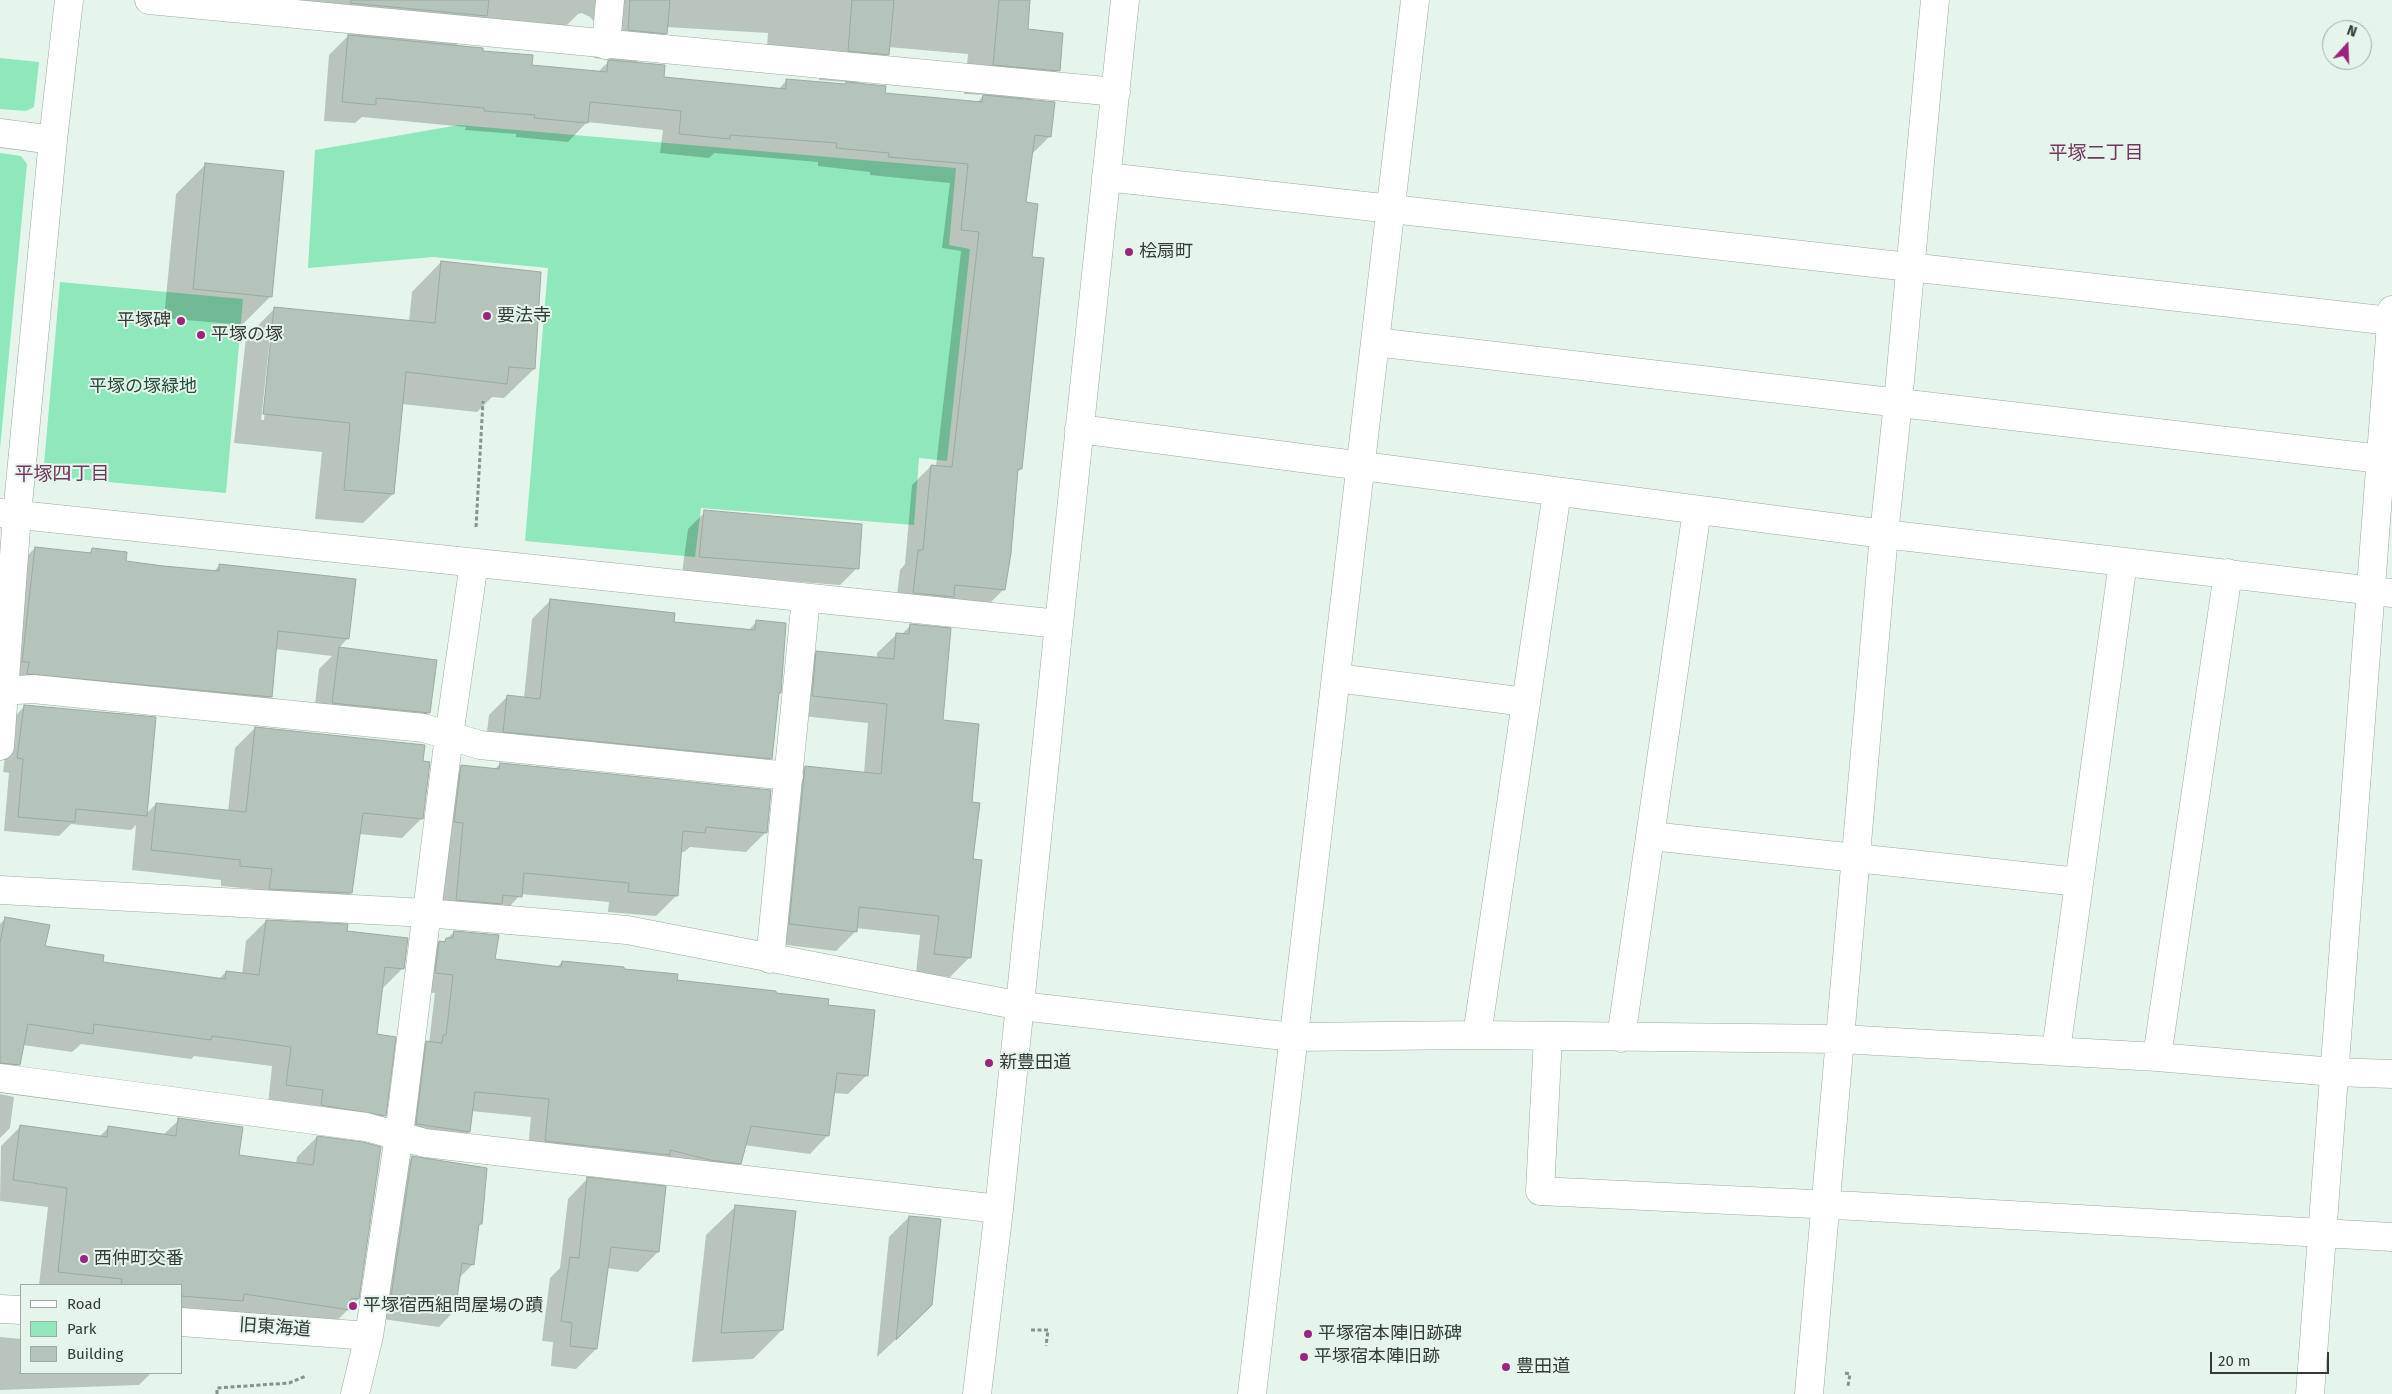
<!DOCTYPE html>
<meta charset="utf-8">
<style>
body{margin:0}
#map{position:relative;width:2392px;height:1394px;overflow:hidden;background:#e6f5ec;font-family:"Fira Sans",sans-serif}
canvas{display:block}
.legend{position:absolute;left:20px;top:1284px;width:162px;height:90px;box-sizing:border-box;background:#e6f5ec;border:1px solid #9faaa3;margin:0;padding:6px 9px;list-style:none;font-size:15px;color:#343a36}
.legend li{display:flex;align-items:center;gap:10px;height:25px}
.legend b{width:25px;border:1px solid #9faaa3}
.north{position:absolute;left:2322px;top:20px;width:50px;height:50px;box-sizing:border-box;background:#e6f5ec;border:1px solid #9faaa3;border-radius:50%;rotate:20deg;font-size:14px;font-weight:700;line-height:20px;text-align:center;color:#343a36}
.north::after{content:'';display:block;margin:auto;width:18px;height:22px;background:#9d247d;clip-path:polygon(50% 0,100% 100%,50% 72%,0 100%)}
.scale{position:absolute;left:2210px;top:1352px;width:119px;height:22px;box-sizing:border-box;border:2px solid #343a36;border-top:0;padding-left:6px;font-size:15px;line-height:18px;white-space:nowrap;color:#343a36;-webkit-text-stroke:4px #e6f5ec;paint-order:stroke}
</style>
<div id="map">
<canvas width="2392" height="1394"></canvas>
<ul class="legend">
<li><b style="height:6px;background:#fff"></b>Road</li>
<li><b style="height:14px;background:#8ee8bb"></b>Park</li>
<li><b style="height:14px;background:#b5c4bb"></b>Building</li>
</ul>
<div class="north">N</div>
<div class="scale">20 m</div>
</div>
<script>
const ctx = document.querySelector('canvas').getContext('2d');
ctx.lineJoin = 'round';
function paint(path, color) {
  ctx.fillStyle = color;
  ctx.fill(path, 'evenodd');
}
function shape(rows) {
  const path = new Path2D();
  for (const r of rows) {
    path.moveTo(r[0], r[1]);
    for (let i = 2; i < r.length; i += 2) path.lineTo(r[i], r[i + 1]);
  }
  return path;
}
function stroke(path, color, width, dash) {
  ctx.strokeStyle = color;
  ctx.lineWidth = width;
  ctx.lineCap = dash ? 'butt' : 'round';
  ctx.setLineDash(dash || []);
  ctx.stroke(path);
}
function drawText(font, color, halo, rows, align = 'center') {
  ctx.font = font + ' "Fira Sans","Noto Sans JP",sans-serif';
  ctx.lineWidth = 4;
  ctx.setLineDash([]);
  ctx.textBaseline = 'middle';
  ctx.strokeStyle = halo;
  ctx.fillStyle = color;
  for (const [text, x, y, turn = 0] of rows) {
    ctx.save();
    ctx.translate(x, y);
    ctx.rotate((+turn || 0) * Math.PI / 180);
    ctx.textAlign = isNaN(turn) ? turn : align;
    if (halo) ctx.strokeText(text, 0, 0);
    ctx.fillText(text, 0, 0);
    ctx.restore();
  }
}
paint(shape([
 [0,58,39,62,34,107,26,111,0,109],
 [459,125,956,168,949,245,970,249,947,461,919,458,914,525,701,508,695,557,525,541,548,268,433,257,308,268,315,150],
 [0,153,21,156,27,164,0,449],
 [60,282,243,299,226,493,43,476]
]), '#8ee8bb');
paint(shape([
 [266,0,1029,0,1026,30,1058,70,1028,101,1050,136,1031,155,1025,203,1031,258,1021,469,1016,473,1004,589,985,608,895,612,900,570,905,564,912,485,931,466,936,466,961,251,942,248,950,183,870,175,870,172,818,166,818,162,714,153,709,158,660,153,663,130,587,122,568,142,516,137,516,134,465,130,466,127,362,117,355,123,324,121,329,55,350,34,263,24],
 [582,13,590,17,596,24,594,58,610,60,597,73,531,66,456,46,482,19,564,28,578,14],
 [666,27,768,33,767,47,822,51,819,80,847,82,844,85,787,80,778,90,662,78,636,63,666,33],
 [888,47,968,54,964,94,984,95,977,103,884,94,858,84,888,54],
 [205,165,271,296,242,325,164,318,176,194],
 [441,262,534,369,504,398,492,397,477,412,402,404,393,494,363,523,315,519,322,452,234,443,246,338,275,308,409,322,412,292],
 [270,338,272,338,264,420,261,420],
 [705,512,857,568,840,585,682,573,688,529],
 [35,548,88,554,92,550,124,562,214,571,220,565,348,638,338,649,435,661,428,713,408,733,313,723,319,669,332,656,275,649,271,697,253,714,10,691,18,565],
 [551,600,673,623,748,631,757,621,780,693,777,695,770,758,752,776,485,750,489,715,507,697,524,698,532,619],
 [911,625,970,803,969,958,950,977,916,973,920,935,856,928,855,932,836,951,770,943,786,786,805,767,864,773,868,723,793,715,797,672,817,652,877,659,877,653,897,634,902,634],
 [24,707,146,814,156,804,228,812,235,748,255,728,422,762,422,818,402,838,359,834,351,893,331,913,250,908,253,889,221,886,221,880,132,870,136,825,131,830,71,824,59,836,4,831,9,773,3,772,10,721],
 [500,764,766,832,746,852,690,847,684,852,680,852,676,896,656,916,608,912,609,902,521,894,501,916,437,919,442,787,462,767,494,770],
 [6,918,44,947,102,963,219,979,226,972,242,975,246,941,266,921,346,932,403,968,383,988,381,988,375,1035,384,1116,365,1135,268,1104,272,1066,194,1056,191,1059,81,1044,72,1052,23,1045,19,1064,0,1084,0,924],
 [454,932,494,960,557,967,562,962,623,971,676,982,775,994,827,1006,866,1076,848,1094,833,1093,828,1135,810,1154,744,1145,740,1163,721,1181,527,1159,531,1117,471,1111,469,1132,451,1150,398,1142,409,1061,427,1043,429,1043,435,993,417,991,421,961,439,943,442,943],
 [0,1094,14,1097,10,1128,0,1138],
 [179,1120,238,1156,296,1164,297,1157,317,1137,358,1299,329,1329,181,1318,181,1285,39,1285,48,1207,0,1201,1,1146,21,1126,99,1137,109,1127,163,1135],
 [412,1157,480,1223,477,1227,473,1264,458,1279,454,1311,439,1327,375,1318,397,1172],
 [587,1179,658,1252,638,1272,606,1268,596,1349,576,1369,551,1366,553,1342,542,1341,550,1278,560,1268,568,1199],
 [736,1206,782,1330,753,1359,692,1362,706,1235],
 [909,1217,911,1325,877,1357,889,1237],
 [0,1337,21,1339,21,1373,151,1373,139,1385,0,1390]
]), '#0003');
const building = shape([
 [351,0,489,0,487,16,350,3,351,0],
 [630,0,670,0,667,34,628,30,630,0],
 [852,0,894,0,889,55,848,51,852,0],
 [999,0,1030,0,1028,29,1063,33,1060,71,993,65,999,0],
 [348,35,483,48,483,51,533,55,532,65,607,72,608,60,610,60,665,65,664,77,786,89,786,79,845,84,846,82,886,86,885,93,982,102,983,95,1055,102,1051,137,1035,135,1026,202,1038,204,1032,257,1044,258,1022,469,1018,469,1011,553,1005,590,955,585,954,597,913,593,918,550,923,550,931,465,952,467,979,232,961,230,968,164,888,157,889,153,836,148,837,143,730,135,730,139,679,134,681,111,590,102,588,123,534,118,535,115,484,111,484,108,376,98,376,105,342,102,348,35],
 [205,163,284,171,272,297,193,289,205,163],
 [441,261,541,272,535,369,509,367,507,384,406,372,394,494,344,490,350,423,263,414,274,307,435,323,441,261],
 [704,510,862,524,859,569,699,557,704,510],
 [35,547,91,553,92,548,127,552,126,561,163,566,219,571,219,564,356,579,349,639,278,631,272,697,27,674,29,662,22,662,35,547],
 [550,599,675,613,674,622,755,630,756,620,786,623,781,693,779,693,772,759,503,732,507,695,540,699,550,599],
 [910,624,951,628,943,720,979,724,972,802,980,803,973,859,982,860,971,958,934,954,939,916,859,907,857,932,789,924,805,766,881,774,887,704,812,696,816,651,894,659,896,633,909,634,910,624],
 [339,647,437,660,430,713,332,703,339,647],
 [24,705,156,717,147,816,76,809,75,822,18,817,23,759,17,758,24,705],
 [255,727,425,745,423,761,430,762,423,819,363,813,352,893,269,889,272,869,240,866,240,860,151,850,156,803,246,812,255,727],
 [500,763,771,790,767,833,706,827,705,833,683,831,678,896,628,892,629,883,524,873,522,897,503,895,502,904,456,900,463,823,454,822,461,765,499,769,500,763],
 [5,917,50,925,45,946,104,955,103,962,225,979,226,971,259,975,266,920,348,924,347,931,408,938,404,969,385,967,377,1034,396,1037,386,1116,321,1105,323,1090,286,1085,291,1047,212,1036,211,1040,94,1024,93,1034,28,1024,20,1065,0,1063,0,943,5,917],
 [454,931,499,935,495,959,561,967,562,961,624,967,624,969,678,974,677,980,776,991,776,993,829,999,828,1005,875,1010,868,1076,837,1073,829,1136,751,1126,741,1164,710,1160,670,1150,670,1155,545,1141,549,1099,475,1092,470,1132,416,1124,426,1041,442,1043,443,1035,446,1035,453,975,435,973,439,941,445,942,446,938,453,938,454,931],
 [178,1118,243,1127,239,1155,313,1165,317,1136,363,1142,381,1147,359,1299,351,1298,350,1310,244,1294,243,1301,181,1296,181,1285,121,1285,122,1279,58,1272,67,1188,13,1180,20,1125,107,1137,108,1126,176,1136,178,1118],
 [412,1156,487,1168,482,1224,479,1224,474,1265,462,1263,455,1312,390,1303,412,1156],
 [587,1177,666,1186,659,1252,611,1247,597,1349,570,1346,572,1323,561,1321,570,1257,579,1258,587,1177],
 [735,1205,796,1211,783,1330,721,1333,735,1205],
 [909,1216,941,1219,932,1305,896,1340,909,1216]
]);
paint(building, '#b5c4bb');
stroke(building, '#9ba9a1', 1);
const minor = shape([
 [149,0,1116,92],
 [606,45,610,0],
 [0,133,53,140],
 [1106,177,2392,321],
 [1375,342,2381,459],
 [1079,429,1884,534,2392,593],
 [0,513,1059,624],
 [1336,678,1526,702],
 [0,691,33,689,424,728,480,745,789,776],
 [0,746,17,515,53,140,69,0],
 [1651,836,2079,882],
 [0,890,426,913,627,930,1021,1006,1293,1037,1477,1035,1841,1039,2157,1057,2334,1072,2392,1074],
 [770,959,806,598],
 [1477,1035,1557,492],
 [1548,1037,1540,1191,1854,1206,2392,1237],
 [1621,1038,1697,510],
 [2056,1051,2123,562],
 [2157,1057,2228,573],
 [0,1078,366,1127,425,1143,999,1209],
 [0,1309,21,1310],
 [181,1322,369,1336],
 [355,1394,369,1336,399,1135,449,736,474,563],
 [977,1394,999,1209,1059,624,1125,0],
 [1252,1394,1415,0],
 [1809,1394,1884,534,1898,402,1935,0],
 [2310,1394,2392,310]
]);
stroke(minor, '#9aa8a0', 29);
stroke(shape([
 [476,527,483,401],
 [1031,1330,1048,1330,1046,1346],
 [1845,1373,1850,1374,1848,1386],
 [217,1394,217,1388,289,1383,306,1376]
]), '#87928b', 3, [4, 2.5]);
stroke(minor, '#fff', 28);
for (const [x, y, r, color] of [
 [1129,252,5,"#9d247d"],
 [487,316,5,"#9d247d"],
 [181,321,5,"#9d247d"],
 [201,335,5,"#9d247d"],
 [989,1063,5,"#9d247d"],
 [84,1259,5,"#9d247d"],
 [353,1306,5,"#9d247d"],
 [1308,1334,5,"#9d247d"],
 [1304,1357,5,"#9d247d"],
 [1506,1367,5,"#9d247d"]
]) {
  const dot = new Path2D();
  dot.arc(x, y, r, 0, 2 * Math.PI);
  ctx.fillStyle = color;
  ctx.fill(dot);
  stroke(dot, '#e6f5ec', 2);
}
drawText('18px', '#343a36', '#e6f5ec', [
 ["桧扇町",1139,252],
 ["要法寺",497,316],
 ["平塚碑",171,321,"right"],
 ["平塚の塚",211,335],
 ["新豊田道",999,1063],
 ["西仲町交番",94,1259],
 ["平塚宿西組問屋場の蹟",363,1306],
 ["平塚宿本陣旧跡碑",1318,1334],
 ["平塚宿本陣旧跡",1314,1357],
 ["豊田道",1516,1367]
], 'left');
drawText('18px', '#244d39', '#e6f5ec', [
 ["平塚の塚緑地",143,387]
]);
drawText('18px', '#343a36', '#e6f5ec', [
 ["旧東海道",275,1328,4]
]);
drawText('19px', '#72365e', '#e6f5ec', [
 ["平塚二丁目",2096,154],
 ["平塚四丁目",62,475]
]);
</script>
